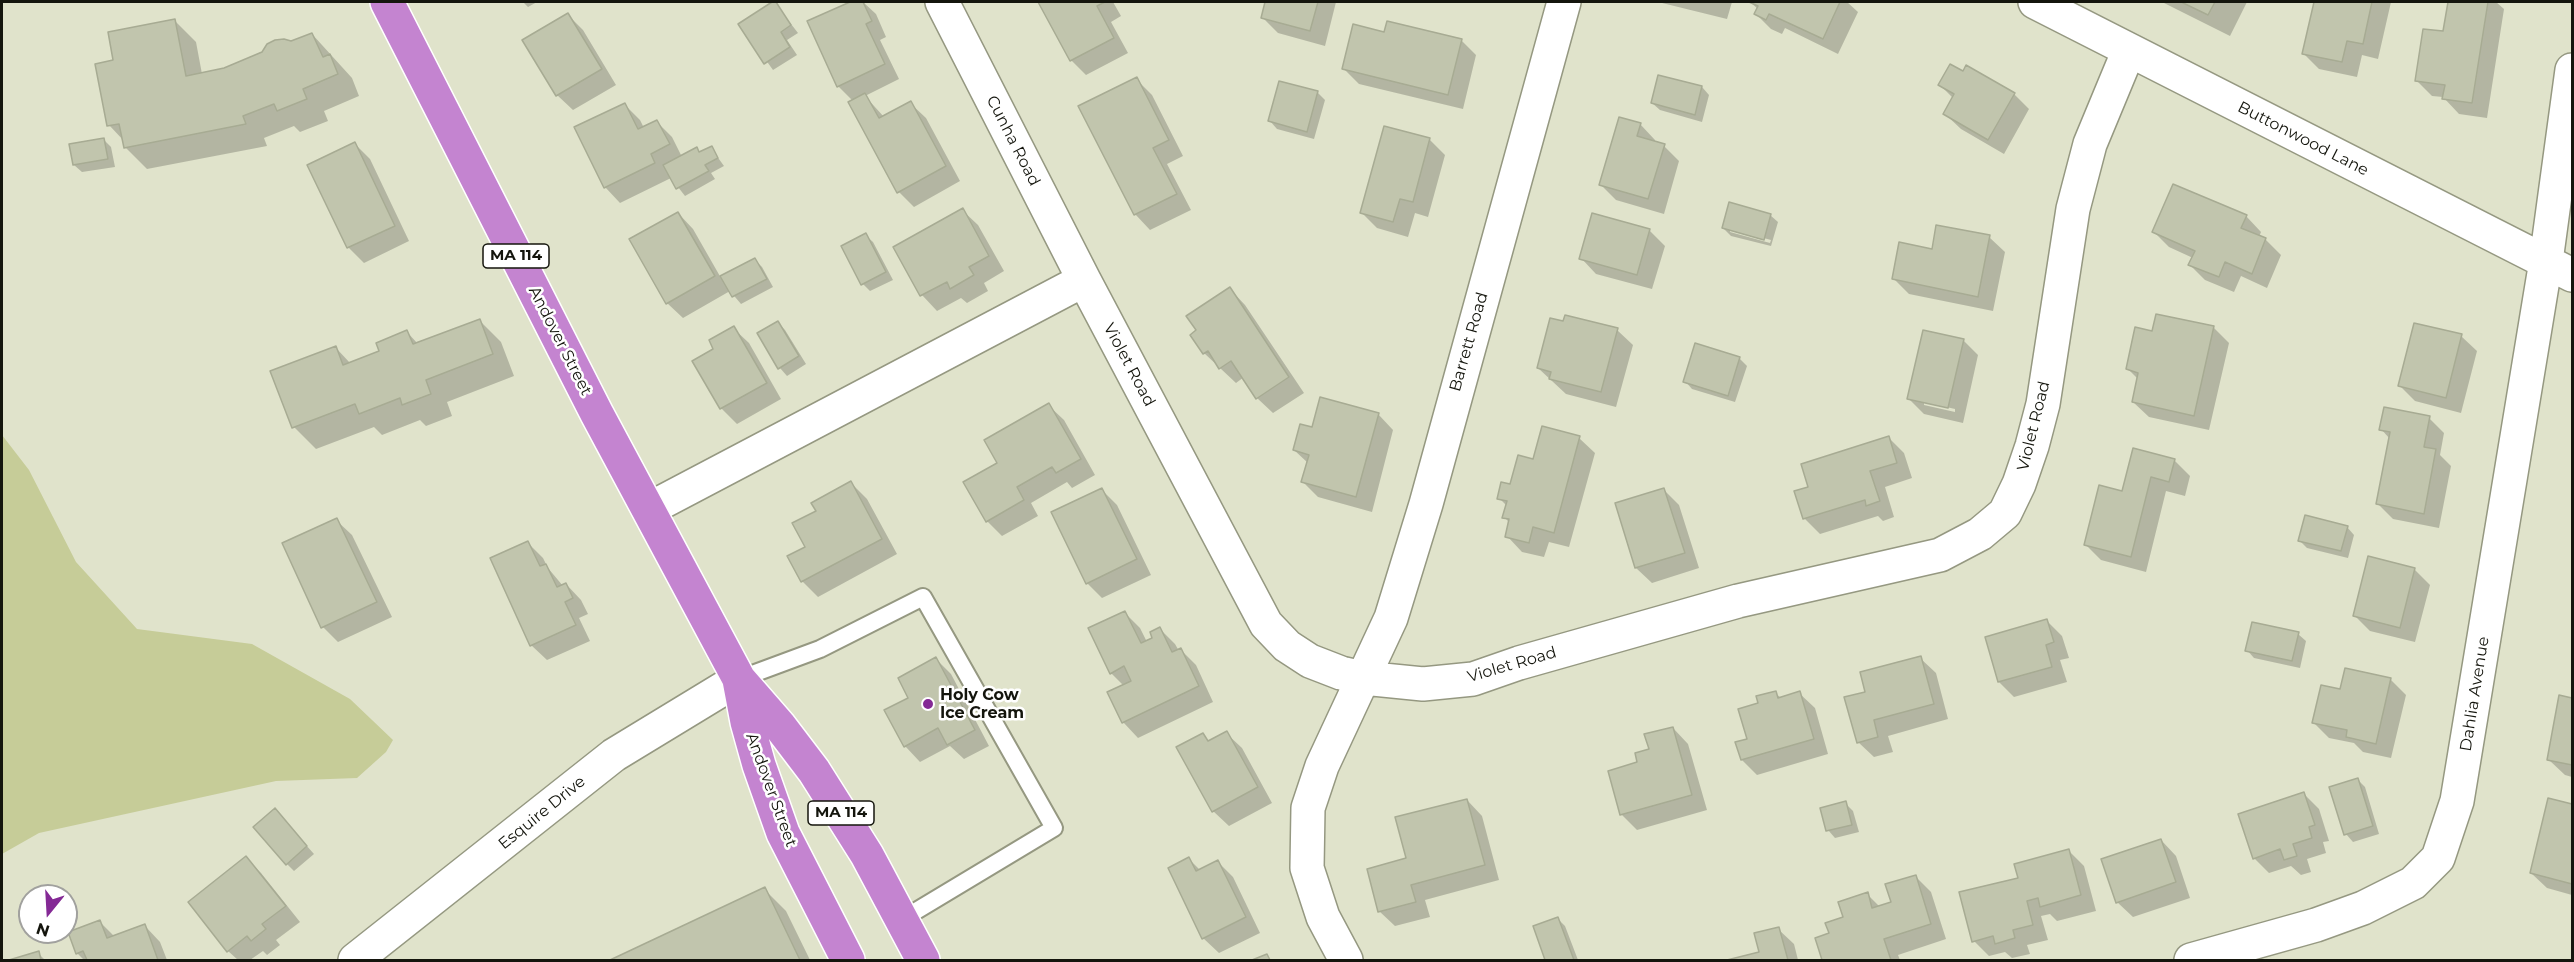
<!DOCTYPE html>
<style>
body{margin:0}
#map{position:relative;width:2574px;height:962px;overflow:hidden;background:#e0e3cb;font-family:Montserrat,sans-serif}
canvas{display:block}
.frame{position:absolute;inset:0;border:3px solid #14150d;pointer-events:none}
.north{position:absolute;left:18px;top:884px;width:60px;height:60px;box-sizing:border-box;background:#fff;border:2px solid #a1a19e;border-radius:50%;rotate:198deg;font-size:16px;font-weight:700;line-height:24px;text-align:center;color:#14150d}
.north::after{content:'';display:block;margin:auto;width:21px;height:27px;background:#842995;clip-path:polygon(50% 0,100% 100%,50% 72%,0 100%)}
</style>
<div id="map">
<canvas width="2574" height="962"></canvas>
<div class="frame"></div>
<div class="north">N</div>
</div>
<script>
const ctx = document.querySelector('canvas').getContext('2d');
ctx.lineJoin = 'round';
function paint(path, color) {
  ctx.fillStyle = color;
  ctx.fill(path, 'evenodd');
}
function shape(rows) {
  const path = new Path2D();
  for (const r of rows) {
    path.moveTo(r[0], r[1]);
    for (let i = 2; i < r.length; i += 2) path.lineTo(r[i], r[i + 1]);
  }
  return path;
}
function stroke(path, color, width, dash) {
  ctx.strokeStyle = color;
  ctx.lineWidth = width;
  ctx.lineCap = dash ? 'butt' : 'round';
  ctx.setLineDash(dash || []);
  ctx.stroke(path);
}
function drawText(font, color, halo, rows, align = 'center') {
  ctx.font = font + ' Montserrat,sans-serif';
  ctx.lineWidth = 5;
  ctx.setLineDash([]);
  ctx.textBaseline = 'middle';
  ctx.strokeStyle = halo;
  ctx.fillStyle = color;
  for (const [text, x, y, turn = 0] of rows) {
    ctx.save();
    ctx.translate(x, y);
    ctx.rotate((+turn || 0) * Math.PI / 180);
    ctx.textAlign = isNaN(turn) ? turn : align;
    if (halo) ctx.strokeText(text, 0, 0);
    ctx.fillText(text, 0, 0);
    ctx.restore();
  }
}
paint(shape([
 [2,435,29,470,76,562,137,629,252,644,350,699,393,740,386,752,357,778,276,781,39,833,2,854]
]), '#c6cc98');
paint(shape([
 [523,2,537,2,528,7],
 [774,2,798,33,787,40,797,55,773,70,740,24],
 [854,2,863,2,876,14,886,37,880,40,899,79,865,96,884,117,910,103,926,118,960,181,914,207,899,192,853,101,838,86,809,22],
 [1040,2,1113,2,1121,16,1111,22,1128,53,1086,75,1071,60],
 [1267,2,1336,2,1325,46,1278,33,1263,18],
 [1658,2,1732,2,1727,19],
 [1750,2,1847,2,1858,12,1838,54,1785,28,1782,34,1771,29,1756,14,1758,9],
 [2162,2,2247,2,2230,36],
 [2316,2,2391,2,2378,59,2362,55,2357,77,2319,69,2304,54],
 [2450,2,2496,2,2504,9,2487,118,2459,114,2443,97,2432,96,2416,80,2444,33],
 [568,15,583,30,616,85,573,110,557,95],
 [174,20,196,42,202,74,225,69,312,34,352,78,359,96,324,111,328,121,300,132,294,126,264,138,267,146,147,169,125,147,124,141,109,125,115,62],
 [1461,40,1476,55,1463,109,1359,84,1344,69],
 [1136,79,1152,95,1183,156,1167,164,1191,210,1150,230,1135,214],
 [1940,85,2014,94,2029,109,2004,154,1961,129,1945,114,1954,99],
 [1702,87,1709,95,1702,122,1660,110,1652,103],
 [1317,92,1325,100,1314,139,1277,129,1270,121],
 [625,105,640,120,644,128,657,122,672,137,682,157,696,149,701,153,711,148,724,166,711,173,715,179,685,196,671,178,620,203,605,187],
 [1640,124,1655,140,1655,143,1664,146,1679,161,1664,214,1616,200,1600,184],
 [103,139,111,147,115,167,82,172,74,165],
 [1430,140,1445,155,1428,217,1415,213,1408,237,1377,228,1362,213],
 [355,144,370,159,409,241,364,263,349,248,309,166],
 [962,210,978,225,1004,271,984,283,988,291,967,303,961,298,937,311,922,295,895,247],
 [678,213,693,229,721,278,754,259,762,267,773,287,741,304,730,291,683,318,667,303],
 [1770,215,1778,222,1771,246,1731,236,1723,228],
 [1730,229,1771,240,1770,243,1730,232],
 [2246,216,2261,232,2259,237,2266,240,2281,255,2267,288,2241,276,2234,292,2205,280,2190,265,2193,258,2169,247,2154,232],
 [1650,231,1665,246,1652,289,1596,274,1581,258],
 [865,235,873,242,893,280,870,291,863,284],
 [1989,237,2005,252,1993,311,1909,294,1894,279,1933,251],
 [1230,289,1245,305,1304,393,1273,413,1257,398,1244,377,1236,383,1204,353],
 [479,320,501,342,514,376,447,402,452,416,426,426,420,420,382,435,374,427,316,449,294,427,272,372,336,348,351,364,381,352,407,332,418,344],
 [777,322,785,330,806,364,787,376,780,368,759,333],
 [2213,327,2229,343,2209,430,2149,417,2133,402,2138,379,2128,369,2153,332],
 [733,328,749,343,781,399,737,424,722,409,694,362,715,349],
 [1617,330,1633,345,1616,407,1566,394,1538,368],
 [2461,336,2477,351,2461,413,2415,401,2399,385],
 [1963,340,1978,355,1963,423,1924,414,1909,399],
 [1924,402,1955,409,1955,412,1924,405],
 [1739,358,1747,366,1735,402,1692,389,1685,381],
 [1048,405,1064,420,1095,475,1072,488,1067,482,1031,503,1038,516,1002,536,987,521,999,463],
 [1378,414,1393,430,1372,512,1318,497,1303,482,1308,463,1294,450,1313,428],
 [2429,418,2444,433,2440,455,2451,466,2439,528,2393,519,2377,503,2390,439,2381,429],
 [1579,438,1595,453,1569,547,1549,542,1544,557,1522,552,1507,536,1510,523,1504,517,1507,506,1499,498,1535,461],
 [1889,438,1904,453,1912,478,1885,487,1894,517,1883,521,1878,516,1820,534,1804,518,1810,488],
 [2174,460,2190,476,2185,496,2166,491,2146,572,2101,560,2086,545,2123,493],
 [851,483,867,499,897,554,818,597,802,581,807,547,818,512],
 [1663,489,1679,505,1699,568,1652,583,1636,568,1617,504],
 [1102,490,1117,505,1151,575,1102,598,1087,583],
 [336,520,352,535,392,617,338,642,323,627],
 [2347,527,2354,535,2348,558,2307,548,2300,541],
 [528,543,543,558,548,568,563,586,566,584,581,600,588,614,579,618,590,641,547,660,531,645],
 [2414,569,2430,585,2415,642,2370,631,2355,616],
 [1125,613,1140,628,1147,642,1154,639,1160,629,1175,644,1179,651,1181,650,1196,665,1213,702,1138,738,1123,722,1124,686,1111,673],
 [2047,621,2062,636,2069,658,2060,660,2067,682,2014,697,1999,682],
 [2298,634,2306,641,2300,668,2254,658,2247,650],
 [1920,658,1936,673,1948,719,1888,736,1893,752,1874,757,1858,742,1867,693],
 [936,659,951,674,989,746,964,759,950,746,920,762,905,746,911,698],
 [2390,679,2406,695,2391,758,2363,752,2354,743,2329,738,2314,723,2341,691],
 [1775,693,1781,698,1799,693,1815,708,1828,754,1757,775,1742,760,1760,704],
 [2560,697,2572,699,2572,777,2565,775,2549,760],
 [1673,728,1688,744,1707,810,1637,830,1621,814,1639,763],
 [1226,733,1242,748,1272,803,1229,826,1213,811,1202,735,1210,742],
 [2357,779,2365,787,2379,834,2353,842,2346,834],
 [2303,793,2319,809,2329,841,2323,842,2326,853,2307,859,2311,872,2301,875,2291,866,2269,873,2254,858],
 [1467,800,1482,816,1499,880,1425,900,1430,917,1395,926,1379,911,1408,859],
 [2549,800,2572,806,2572,895,2547,888,2531,873],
 [1845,803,1853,811,1859,832,1835,838,1828,830],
 [282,818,314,854,294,871,287,864],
 [2161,840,2176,856,2190,898,2133,917,2117,902],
 [2069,851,2084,866,2096,911,2057,921,2050,914,2041,916,2048,940,2027,945,2030,954,2012,958,2005,952,1989,956,1974,941,2019,879],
 [246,858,261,873,300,922,276,940,280,945,267,955,263,951,250,960,238,960,228,951],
 [1189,859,1200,870,1218,862,1233,877,1260,933,1219,953,1203,938],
 [1915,876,1931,892,1946,939,1898,955,1900,960,1824,960,1816,939,1831,934,1867,894,1880,907,1893,903],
 [764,889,786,911,810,960,614,960],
 [1558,919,1565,926,1578,960,1547,960,1535,927],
 [100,922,115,937,145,926,160,942,167,960,84,960,77,953],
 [1778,929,1794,944,1798,960,1733,960,1761,953],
 [38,953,45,960,14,960]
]), '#0003');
const building = shape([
 [772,2,776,2,791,25,781,32,790,47,764,64,738,24,772,2],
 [850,2,863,2,872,21,866,24,885,64,837,87,807,21,850,2],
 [1038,2,1105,2,1097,6,1114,38,1070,61,1038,2],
 [1265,2,1318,2,1310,31,1261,18,1265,2],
 [1749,2,1840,2,1823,39,1769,14,1766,20,1754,14,1758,6,1749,2],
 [2181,2,2215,2,2208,15,2181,2],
 [2314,2,2372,2,2363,44,2347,41,2342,62,2302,54,2314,2],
 [2448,2,2488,2,2472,103,2442,99,2445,85,2415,81,2423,29,2443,31,2448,2],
 [568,13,602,69,556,96,522,40,568,13],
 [175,19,186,76,224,68,262,52,267,44,275,40,284,39,291,41,312,33,323,57,330,54,338,74,303,89,307,99,277,111,274,104,243,116,246,124,124,148,119,124,107,126,95,64,113,60,108,32,175,19],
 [1387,21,1462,39,1448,95,1342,69,1353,24,1384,32,1387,21],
 [1950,64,1963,71,1966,65,2015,93,1988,140,1943,114,1954,94,1938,85,1950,64],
 [1658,75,1702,86,1695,115,1651,103,1658,75],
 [1137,77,1169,140,1153,148,1177,194,1134,215,1078,106,1137,77],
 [1279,81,1318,91,1307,132,1268,121,1279,81],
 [865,93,879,118,911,101,946,166,897,193,848,102,865,93],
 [625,103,638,129,657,120,670,144,651,154,655,163,604,188,574,127,625,103],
 [1619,117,1641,123,1637,136,1665,144,1648,199,1599,185,1619,117],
 [1384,126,1430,138,1413,202,1400,199,1393,222,1360,213,1384,126],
 [104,138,108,159,73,165,69,144,104,138],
 [355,142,395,226,347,248,307,165,355,142],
 [712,146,718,158,705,165,709,171,676,189,663,165,697,147,699,152,712,146],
 [2173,184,2247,215,2241,228,2266,238,2252,274,2225,262,2219,277,2188,265,2195,251,2152,232,2173,184],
 [1729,202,1771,214,1764,240,1722,228,1729,202],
 [963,208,989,256,969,267,974,275,950,289,947,282,920,296,893,247,963,208],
 [678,212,715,276,666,304,629,239,678,212],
 [1592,213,1650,229,1637,275,1579,259,1592,213],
 [1936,225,1990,235,1978,297,1892,279,1899,242,1932,249,1936,225],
 [866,233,886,272,861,285,841,246,866,233],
 [755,258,767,279,732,297,720,276,755,258],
 [1230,287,1289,377,1256,399,1231,361,1219,369,1208,351,1203,354,1190,335,1196,330,1186,316,1230,287],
 [2156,314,2214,326,2194,416,2132,402,2138,373,2126,369,2135,327,2152,331,2156,314],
 [1565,315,1618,328,1601,392,1549,379,1551,372,1537,368,1550,318,1563,321,1565,315],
 [480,319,493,354,426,380,431,394,402,405,400,398,359,414,355,404,292,428,270,371,336,346,343,365,379,351,376,343,407,330,413,344,480,319],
 [778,321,799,356,778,369,757,333,778,321],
 [2414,323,2462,334,2446,398,2398,386,2414,323],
 [734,326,767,383,720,409,692,361,713,349,709,340,734,326],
 [1923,330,1964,339,1948,408,1907,399,1923,330],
 [1695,343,1740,357,1728,396,1683,382,1695,343],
 [1320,397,1379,413,1356,497,1301,482,1309,455,1293,450,1300,424,1312,427,1320,397],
 [1049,403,1081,459,1056,473,1052,467,1017,487,1024,500,986,522,963,482,997,463,984,440,1049,403],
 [2384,407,2430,416,2424,447,2436,449,2424,514,2376,504,2390,432,2379,430,2384,407],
 [1542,426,1580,436,1554,533,1533,527,1529,543,1505,537,1509,519,1502,518,1507,501,1497,499,1501,482,1510,484,1518,455,1533,459,1542,426],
 [1889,436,1897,463,1870,471,1880,501,1866,506,1865,500,1803,519,1794,491,1808,487,1801,464,1889,436],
 [2133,448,2175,459,2169,482,2151,477,2131,557,2084,545,2099,485,2122,491,2133,448],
 [851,481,882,539,801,582,787,556,805,547,792,523,816,511,811,503,851,481],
 [1102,488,1137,559,1086,584,1051,512,1102,488],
 [1664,488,1685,553,1635,568,1615,503,1664,488],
 [2305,515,2348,526,2341,551,2298,541,2305,515],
 [337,518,377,602,321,628,282,543,337,518],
 [528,541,540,566,546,564,557,587,566,583,573,598,565,602,576,625,530,646,490,558,528,541],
 [2368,556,2415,568,2400,628,2353,616,2368,556],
 [1125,611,1141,643,1152,638,1150,632,1160,627,1172,652,1181,648,1199,686,1122,723,1107,692,1131,681,1124,666,1110,674,1088,628,1125,611],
 [2047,619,2054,642,2046,645,2052,667,1998,682,1985,637,2047,619],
 [2252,622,2299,632,2292,661,2245,651,2252,622],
 [1921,656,1934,704,1874,720,1878,737,1857,743,1844,697,1865,692,1860,672,1921,656],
 [936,657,975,730,947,745,938,728,904,747,884,710,908,698,898,678,936,657],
 [2345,668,2391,678,2376,744,2346,737,2347,730,2312,723,2321,685,2340,689,2345,668],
 [1776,691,1778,698,1800,691,1814,739,1741,760,1735,742,1747,739,1738,709,1758,703,1756,696,1776,691],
 [2559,695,2572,698,2572,765,2547,760,2559,695],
 [1673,727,1692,795,1620,815,1608,771,1637,762,1635,753,1649,749,1644,734,1673,727],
 [1227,731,1258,787,1212,812,1176,747,1203,733,1208,741,1227,731],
 [2358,778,2373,826,2344,835,2329,787,2358,778],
 [2304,792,2315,825,2309,827,2312,838,2293,844,2297,856,2284,860,2280,849,2253,859,2238,814,2304,792],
 [2548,798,2572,804,2572,884,2530,873,2548,798],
 [1467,799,1485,865,1411,885,1416,902,1378,912,1367,869,1406,858,1395,817,1467,799],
 [1846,801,1852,825,1826,831,1820,808,1846,801],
 [275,808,307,846,286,865,253,827,275,808],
 [2161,839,2176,882,2116,903,2101,859,2161,839],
 [2069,849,2081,895,2040,907,2038,898,2027,901,2033,925,2013,930,2015,938,1995,944,1993,936,1972,942,1959,892,2018,878,2014,864,2069,849],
 [246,856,286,906,262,924,266,929,251,941,247,936,227,952,188,902,246,856],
 [1189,857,1196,871,1218,860,1246,917,1202,939,1168,868,1189,857],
 [1916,875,1931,924,1884,939,1891,960,1822,960,1815,938,1829,933,1825,923,1843,917,1838,902,1868,892,1872,908,1891,902,1885,884,1916,875],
 [765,887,800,960,610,960,765,887],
 [1558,917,1574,960,1545,960,1533,926,1558,917],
 [100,920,107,938,145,924,158,960,87,960,83,951,76,954,68,932,100,920],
 [1779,927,1788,960,1727,960,1759,952,1754,933,1779,927],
 [39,951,41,960,9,960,39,951],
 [1267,954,1270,960,1252,960,1267,954]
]);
paint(building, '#c1c5ad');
stroke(building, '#a7ab93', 1.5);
const lane = shape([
 [739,679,820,649,923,597,1054,828,901,920]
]);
const street = shape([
 [942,2,1084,280,1266,624,1287,646,1310,661,1341,673,1363,678,1423,684,1473,679,1519,663,1738,601,1940,555,1980,534,2005,513,2019,484,2032,446,2043,404,2073,209,2090,144,2129,50],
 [2035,2,2572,275],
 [649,509,1084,280],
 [355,960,614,755,739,679],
 [1346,960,1323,917,1307,868,1308,808,1322,766,1391,618,1426,504,1564,2],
 [2191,960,2316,925,2363,908,2413,883,2438,858,2457,801,2546,261,2572,70]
]);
const highway = shape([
 [387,2,597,414,739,679,779,725,814,771,867,855,923,960],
 [739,680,747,722,759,765,783,833,848,960]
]);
stroke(lane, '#959881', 20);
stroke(street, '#959881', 36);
stroke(highway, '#fff', 36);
stroke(lane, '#fff', 16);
stroke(street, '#fff', 33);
stroke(highway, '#c484d0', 33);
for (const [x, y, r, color] of [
 [928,704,6,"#842995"]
]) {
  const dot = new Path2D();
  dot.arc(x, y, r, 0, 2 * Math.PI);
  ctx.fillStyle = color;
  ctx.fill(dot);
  stroke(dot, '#fff', 2);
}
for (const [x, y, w] of [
 [516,256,66],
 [841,813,66]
]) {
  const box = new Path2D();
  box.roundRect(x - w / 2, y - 12, w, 24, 4.5);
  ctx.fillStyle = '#fff';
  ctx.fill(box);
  stroke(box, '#14150d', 1.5);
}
drawText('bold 15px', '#14150d', null, [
 ["MA 114",516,256],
 ["MA 114",841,813]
]);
drawText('16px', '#14150d', '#fff', [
 ["Buttonwood Lane",2303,139,27],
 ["Cunha Road",1013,141,63],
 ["Andover Street",560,341,63],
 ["Barrett Road",1469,342,-74],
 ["Violet Road",1129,365,62],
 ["Violet Road",2034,426,-76],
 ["Violet Road",1512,665,-16],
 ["Dahlia Avenue",2475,694,-81],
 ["Andover Street",771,790,70],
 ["Esquire Drive",542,813,-39]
]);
drawText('bold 16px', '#14150d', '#fff', [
 ["Holy Cow",940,695],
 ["Ice Cream",940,713]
], 'left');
</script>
